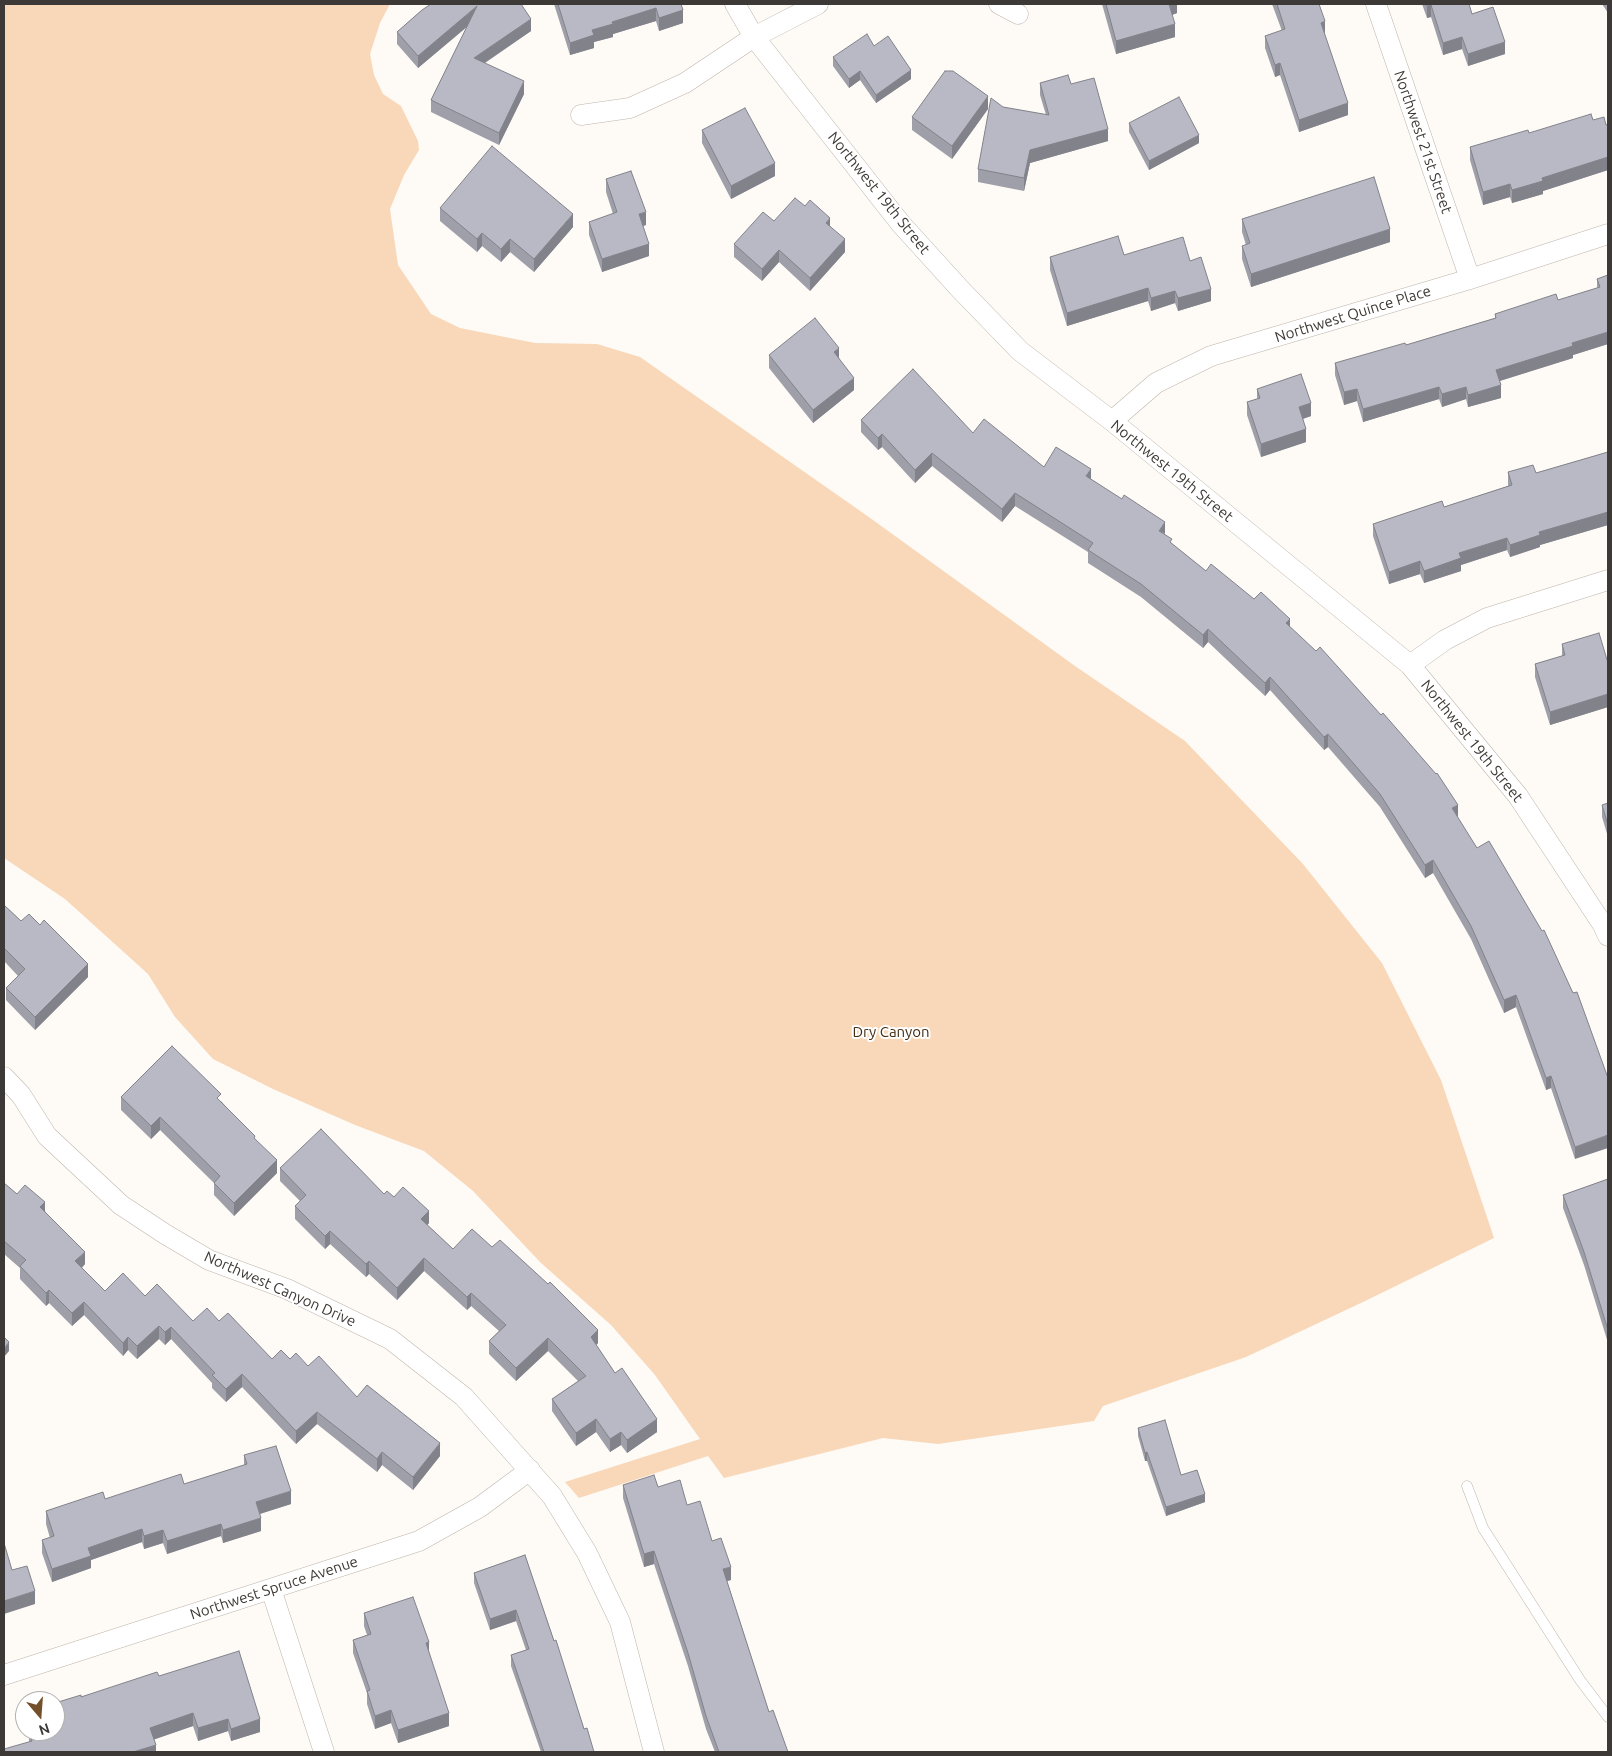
<!DOCTYPE html>
<style>
body{margin:0}
#map{position:relative;width:1612px;height:1756px;overflow:hidden;background:#fefaf6;font-family:Ubuntu,sans-serif}
canvas{display:block}
.frame{position:absolute;inset:0;border:5px solid #3d3936;pointer-events:none}
.north{position:absolute;left:15px;top:1691px;width:50px;height:50px;box-sizing:border-box;background:#fff;border:1px solid #b1b0af;border-radius:50%;rotate:162deg;font-size:14px;font-weight:700;line-height:20px;text-align:center;color:#3d3936}
.north::after{content:'';display:block;margin:auto;width:18px;height:22px;background:#74502a;clip-path:polygon(50% 0,100% 100%,50% 72%,0 100%)}
</style>
<div id="map">
<canvas width="1612" height="1756"></canvas>
<div class="frame"></div>
<div class="north">N</div>
</div>
<script>
const ctx = document.querySelector('canvas').getContext('2d');
ctx.lineJoin = 'round';
function paint(path, color) {
  ctx.fillStyle = color;
  ctx.fill(path, 'evenodd');
}
function shape(rows) {
  const path = new Path2D();
  for (const r of rows) {
    path.moveTo(r[0], r[1]);
    for (let i = 2; i < r.length; i += 2) path.lineTo(r[i], r[i + 1]);
  }
  return path;
}
function stroke(path, color, width, dash) {
  ctx.strokeStyle = color;
  ctx.lineWidth = width;
  ctx.lineCap = dash ? 'butt' : 'round';
  ctx.setLineDash(dash || []);
  ctx.stroke(path);
}
function drawText(font, color, halo, rows, align = 'center') {
  ctx.font = font + ' Ubuntu,sans-serif';
  ctx.lineWidth = 4;
  ctx.setLineDash([]);
  ctx.textBaseline = 'middle';
  ctx.strokeStyle = halo;
  ctx.fillStyle = color;
  for (const [text, x, y, turn = 0] of rows) {
    ctx.save();
    ctx.translate(x, y);
    ctx.rotate((+turn || 0) * Math.PI / 180);
    ctx.textAlign = isNaN(turn) ? turn : align;
    if (halo) ctx.strokeText(text, 0, 0);
    ctx.fillText(text, 0, 0);
    ctx.restore();
  }
}
paint(shape([
 [4,4,390,4,380,23,370,54,374,75,383,94,401,106,418,141,419,150,404,175,390,209,398,265,431,314,460,328,535,343,597,344,640,357,866,515,1075,666,1185,741,1303,864,1382,963,1441,1080,1494,1238,1363,1302,1246,1357,1103,1406,1094,1421,938,1444,883,1438,724,1478,708,1456,579,1498,565,1482,700,1439,655,1375,611,1325,541,1263,473,1191,424,1151,355,1125,273,1089,213,1059,175,1017,148,974,65,899,4,858]
]), '#f8d8b9');
const lane = shape([
 [1467,1486,1483,1528,1580,1680,1608,1717]
]);
const street = shape([
 [735,4,754,37,901,224,960,289,1020,351,1112,421,1410,665,1518,796,1603,925,1608,936],
 [999,4,1018,14],
 [1376,4,1470,279],
 [581,115,630,108,685,83,754,37,818,4],
 [1112,421,1156,383,1211,356,1470,279,1608,234],
 [1410,665,1445,640,1487,618,1608,580],
 [4,1077,21,1095,47,1136,121,1205,165,1234,209,1260,287,1289,390,1339,464,1397,552,1496,587,1553,620,1622,654,1752],
 [271,1589,324,1752],
 [4,1675,419,1541,480,1507,530,1470]
]);
stroke(lane, '#bfb5ac', 11);
stroke(street, '#bfb5ac', 21);
stroke(lane, '#fff', 10);
stroke(street, '#fff', 20);
paint(shape([
 [554,4,681,4,683,23,659,31,656,21,613,34,613,37,594,42,594,48,570,55],
 [1102,4,1177,4,1177,13,1172,15,1175,37,1116,54],
 [1272,4,1319,4,1325,33,1324,34,1348,115,1299,132,1280,75,1275,77,1265,48,1265,36,1282,31],
 [1422,4,1469,4,1472,14,1505,54,1468,66,1462,49,1443,55,1431,17,1427,18],
 [1602,4,1608,4,1608,13],
 [422,10,531,31,485,63,524,94,499,145,431,112,431,100,467,27,418,68,397,44,397,32],
 [874,46,911,79,876,103,860,80,849,88,833,66,833,57],
 [1040,83,1071,84,1108,141,1030,163,1024,191,978,182,978,169,1003,107,1046,115,1040,95],
 [988,109,952,159,912,130,912,117],
 [1593,120,1606,125,1608,124,1608,170,1543,191,1543,194,1512,203,1510,197,1483,205,1470,160,1470,147,1529,133],
 [1129,123,1199,143,1149,170,1129,132],
 [702,130,775,176,731,199,702,143],
 [606,179,646,225,643,226,649,256,602,272,589,235,589,222,613,214,606,192],
 [805,206,830,226,845,252,810,291,779,262,762,281,734,257,734,244,774,221],
 [440,208,573,227,534,272,510,252,501,262,482,246,477,252,440,221],
 [1242,219,1390,242,1251,287,1242,259,1242,246,1246,245,1242,232],
 [1124,255,1190,261,1211,301,1178,311,1175,303,1151,311,1148,301,1067,326,1050,270,1050,257],
 [1608,275,1608,344,1573,355,1573,358,1500,381,1501,398,1468,407,1466,399,1442,407,1439,399,1363,422,1357,401,1344,405,1335,375,1335,363,1406,345,1495,318,1495,314,1558,300,1597,288,1597,279],
 [769,355,839,358,854,390,813,423,769,368],
 [1257,389,1311,416,1303,419,1306,442,1261,457,1247,415,1247,402,1257,399],
 [861,420,973,433,1044,467,1091,479,1165,535,1172,544,1206,571,1254,599,1290,627,1457,818,1573,993,1577,992,1575,1159,1551,1088,1546,1090,1516,1007,1504,1013,1471,939,1433,873,1425,878,1380,807,1328,747,1324,750,1270,690,1265,696,1208,642,1203,648,1141,597,1088,563,1088,552,1015,506,1002,522,932,466,915,483,882,447,878,450,861,432],
 [1608,452,1608,525,1540,545,1540,547,1510,557,1507,550,1461,565,1461,571,1424,583,1420,574,1389,584,1373,536,1373,524,1444,507,1508,486,1508,472,1536,473],
 [1562,644,1608,663,1608,707,1550,725,1535,677,1535,664,1562,656],
 [1608,803,1608,837,1602,817,1602,805],
 [4,905,21,921,88,977,35,1030,6,1000,6,988,18,976,4,961],
 [121,1097,221,1101,255,1139,277,1173,234,1216,214,1195,214,1183,160,1130,151,1139,121,1110],
 [280,1168,384,1194,394,1197,429,1223,427,1225,453,1249,598,1343,596,1345,615,1373,657,1432,627,1453,621,1445,610,1452,596,1432,576,1446,552,1411,552,1399,578,1381,548,1351,516,1381,489,1354,489,1341,499,1331,471,1306,467,1310,424,1271,397,1300,369,1274,366,1277,330,1244,325,1249,295,1219,295,1206,300,1201,280,1181],
 [1608,1179,1608,1343,1584,1265,1563,1208,1563,1195],
 [4,1183,17,1194,45,1211,85,1264,82,1268,105,1291,145,1296,193,1321,219,1321,272,1359,290,1359,308,1366,357,1397,440,1456,413,1490,382,1465,377,1472,317,1424,296,1444,242,1387,226,1402,212,1388,212,1383,171,1339,165,1345,159,1339,137,1359,128,1350,123,1356,84,1315,72,1326,49,1303,46,1306,20,1279,20,1268,4,1254],
 [1138,1428,1205,1502,1166,1516,1147,1461,1145,1461,1138,1436],
 [244,1455,291,1504,260,1514,261,1531,223,1543,221,1536,167,1554,163,1543,144,1549,142,1542,91,1560,91,1568,52,1582,42,1553,42,1540,50,1538,46,1524,46,1511,105,1499,184,1484,244,1465],
 [623,1485,658,1487,687,1505,712,1541,731,1580,727,1581,769,1712,788,1752,715,1752,706,1729,688,1666,654,1564,644,1567,623,1498],
 [525,1555,584,1729,594,1752,541,1752,511,1666,511,1655,526,1650,516,1621,490,1630,474,1583,474,1573],
 [364,1613,429,1652,449,1726,398,1743,391,1723,375,1729,367,1704,367,1693,353,1653,353,1640,367,1635,364,1626],
 [159,1676,260,1732,231,1741,228,1731,198,1741,193,1726,154,1739,156,1752,29,1742,29,1731,55,1731,81,1697]
]), '#9f9fa9');
paint(shape([
 [1169,4,1177,4,1177,13,1169,16],
 [1431,5,1431,17,1427,18,1427,6],
 [477,6,477,18,418,68,418,56],
 [656,8,656,21,613,34,613,37,594,42,594,48,570,55,570,43,592,30,612,22],
 [683,10,683,23,659,31,659,18],
 [531,19,531,31,474,70,474,58],
 [1325,21,1325,33,1321,35,1321,23],
 [1175,24,1175,37,1116,54,1116,41],
 [1462,37,1462,49,1443,55,1443,43],
 [1505,42,1505,54,1468,66,1468,54],
 [1280,63,1280,75,1275,77,1275,65],
 [911,70,911,79,876,103,876,95],
 [860,71,860,80,849,88,849,79],
 [524,81,524,94,499,145,499,133],
 [988,96,988,109,952,159,952,146],
 [1348,103,1348,115,1299,132,1299,120],
 [1108,129,1108,141,1030,163,1024,191,1024,178,1030,150],
 [1199,135,1199,143,1149,170,1149,161],
 [1608,157,1608,170,1543,191,1543,194,1512,203,1512,190,1542,178],
 [775,163,775,176,731,199,731,186],
 [1510,184,1510,197,1483,205,1483,192],
 [646,212,646,225,639,227,639,214],
 [573,214,573,227,534,272,534,259],
 [830,218,830,231,826,223],
 [1390,229,1390,242,1251,287,1251,274],
 [482,233,482,246,477,252,477,239],
 [510,239,510,252,501,262,501,249],
 [845,239,845,252,810,291,810,278],
 [649,244,649,256,602,272,602,259],
 [779,250,779,262,762,281,762,269],
 [1148,288,1148,301,1067,326,1067,313],
 [1211,289,1211,301,1178,311,1178,298],
 [1175,291,1175,303,1151,311,1151,298],
 [1608,332,1608,344,1573,355,1573,358,1496,382,1496,370,1572,343],
 [839,348,839,361,834,352],
 [854,378,854,390,813,423,813,410],
 [1501,385,1501,398,1468,407,1468,395],
 [1439,387,1439,399,1363,422,1363,409],
 [1466,387,1466,399,1442,407,1442,394],
 [1357,389,1357,401,1344,405,1344,392],
 [1311,403,1311,416,1299,420,1299,407],
 [1306,429,1306,442,1261,457,1261,444],
 [882,434,882,447,878,450,878,438],
 [932,453,932,466,915,483,915,470],
 [1091,469,1091,482,1086,476],
 [1015,493,1015,506,1002,522,1002,509],
 [1608,512,1608,525,1540,545,1540,547,1510,557,1510,545,1539,532],
 [1165,522,1165,534,1159,531],
 [1507,538,1507,550,1461,565,1461,571,1424,583,1424,571,1459,553],
 [1420,561,1420,574,1389,584,1389,572],
 [1290,619,1290,632,1286,623],
 [1208,629,1208,642,1203,648,1203,635],
 [1270,677,1270,690,1265,696,1265,683],
 [1608,694,1608,707,1550,725,1550,712],
 [1328,734,1328,747,1324,750,1324,737],
 [1458,805,1458,818,1452,808],
 [1433,860,1433,873,1425,878,1425,865],
 [88,964,88,977,35,1030,35,1017],
 [1516,995,1516,1007,1504,1013,1504,1000],
 [1551,1076,1551,1088,1546,1090,1546,1078],
 [160,1117,160,1130,151,1139,151,1126],
 [1608,1135,1608,1148,1575,1159,1575,1147],
 [277,1160,277,1173,234,1216,234,1203],
 [45,1202,45,1215,40,1207],
 [429,1211,429,1223,421,1232,421,1219],
 [330,1231,330,1244,325,1249,325,1236],
 [85,1252,85,1264,75,1274,75,1261],
 [424,1258,424,1271,397,1300,397,1288],
 [369,1261,369,1274,366,1277,366,1264],
 [49,1290,49,1303,46,1306,46,1293],
 [471,1293,471,1306,467,1310,467,1297],
 [84,1302,84,1315,72,1326,72,1313],
 [159,1326,159,1339,137,1359,137,1346],
 [171,1327,171,1339,165,1345,165,1332],
 [598,1330,598,1343,591,1350,591,1337],
 [128,1337,128,1350,123,1356,123,1343],
 [548,1338,548,1351,516,1381,516,1368],
 [9,1342,9,1351,4,1357,4,1349],
 [242,1374,242,1387,226,1402,226,1389],
 [317,1412,317,1424,296,1444,296,1431],
 [596,1419,596,1432,576,1446,576,1433],
 [657,1419,657,1432,627,1453,627,1440],
 [621,1432,621,1445,610,1452,610,1439],
 [440,1443,440,1456,413,1490,413,1477],
 [382,1452,382,1465,377,1472,377,1459],
 [1147,1452,1147,1461,1145,1461,1145,1453],
 [291,1491,291,1504,256,1515,256,1502],
 [1205,1494,1205,1502,1166,1516,1166,1507],
 [261,1518,261,1531,223,1543,223,1530],
 [221,1524,221,1536,167,1554,167,1541],
 [142,1529,142,1542,91,1560,91,1568,52,1582,52,1569,88,1548],
 [163,1530,163,1543,144,1549,144,1536],
 [654,1551,654,1564,644,1567,644,1554],
 [731,1567,731,1580,723,1582,723,1569],
 [35,1591,35,1604,4,1614,4,1601],
 [516,1610,516,1621,490,1630,490,1619],
 [429,1642,429,1655,426,1643],
 [391,1710,391,1723,375,1729,375,1716],
 [193,1713,193,1726,150,1741,150,1728],
 [449,1713,449,1726,398,1743,398,1730],
 [228,1719,228,1731,198,1741,198,1728],
 [260,1719,260,1732,231,1741,231,1729],
 [156,1745,156,1752,133,1752]
]), '#82828a');
const building = shape([
 [431,4,521,4,531,19,474,58,524,81,499,133,431,100,477,6,418,56,397,32,422,10,431,4],
 [558,4,681,4,683,10,659,18,656,8,612,22,613,24,592,30,594,35,570,43,558,4],
 [1106,4,1169,4,1175,24,1116,41,1106,4],
 [1277,4,1319,4,1325,21,1321,23,1348,103,1299,120,1280,63,1275,65,1265,36,1285,29,1277,4],
 [1426,4,1469,4,1472,14,1493,7,1505,42,1468,54,1462,37,1443,43,1431,5,1427,6,1426,4],
 [867,34,874,46,888,36,911,70,876,95,860,71,849,79,833,57,867,34],
 [945,71,953,71,988,96,952,146,912,117,945,71],
 [1068,75,1071,84,1094,78,1108,129,1030,150,1024,178,978,169,991,98,1003,107,1049,115,1040,83,1068,75],
 [1179,97,1199,135,1149,161,1129,123,1179,97],
 [745,108,775,163,731,186,702,130,745,108],
 [1591,114,1593,120,1604,117,1606,125,1608,124,1608,157,1542,178,1543,181,1512,190,1510,184,1483,192,1470,147,1528,130,1529,133,1591,114],
 [492,146,573,214,534,259,510,239,501,249,482,233,477,239,440,208,492,146],
 [631,171,646,212,639,214,649,244,602,259,589,222,617,212,606,179,631,171],
 [1374,177,1390,229,1251,274,1242,246,1250,243,1242,219,1374,177],
 [795,198,805,206,810,200,830,218,826,223,845,239,810,278,779,250,762,269,734,244,763,212,774,221,795,198],
 [1118,236,1124,255,1183,237,1190,261,1201,257,1211,289,1178,298,1175,291,1151,298,1148,288,1067,313,1050,257,1118,236],
 [1608,275,1608,332,1572,343,1573,346,1496,370,1501,385,1468,395,1466,387,1442,394,1439,387,1363,409,1357,389,1344,392,1335,363,1405,343,1406,345,1496,318,1495,314,1556,294,1558,300,1600,287,1597,279,1608,275],
 [815,318,839,348,834,352,854,378,813,410,769,355,815,318],
 [913,369,973,433,984,419,1044,467,1056,447,1091,469,1086,476,1122,499,1124,495,1165,522,1159,531,1172,539,1170,542,1206,571,1211,564,1254,599,1261,592,1290,619,1286,623,1316,651,1320,647,1381,715,1383,713,1436,774,1437,773,1458,805,1452,808,1477,848,1489,841,1542,931,1544,930,1573,993,1577,992,1608,1078,1608,1135,1575,1147,1551,1076,1546,1078,1516,995,1504,1000,1471,926,1433,860,1425,865,1380,794,1328,734,1324,737,1270,677,1265,683,1208,629,1203,635,1141,584,1088,550,1093,543,1015,493,1002,509,932,453,915,470,882,434,878,438,861,420,913,369],
 [1301,374,1311,403,1299,407,1306,429,1261,444,1247,402,1260,398,1257,389,1301,374],
 [1608,452,1608,512,1539,532,1540,535,1510,545,1507,538,1459,553,1461,558,1424,571,1420,561,1389,572,1373,524,1442,501,1444,507,1512,485,1508,472,1533,465,1536,473,1608,452],
 [1599,633,1608,663,1608,694,1550,712,1535,664,1565,655,1562,644,1599,633],
 [1608,803,1608,825,1602,805,1608,803],
 [4,905,21,921,29,914,40,925,44,920,88,964,35,1017,6,988,25,969,4,948,4,905],
 [172,1046,221,1094,217,1098,255,1136,254,1138,277,1160,234,1203,214,1183,220,1176,160,1117,151,1126,121,1097,172,1046],
 [321,1129,384,1194,387,1191,394,1197,403,1187,429,1211,421,1219,453,1249,472,1229,492,1247,500,1240,548,1284,550,1282,598,1330,591,1337,615,1373,622,1368,657,1419,627,1440,621,1432,610,1439,596,1419,576,1433,552,1399,586,1376,548,1338,516,1368,489,1341,506,1325,471,1293,467,1297,424,1258,397,1288,369,1261,366,1264,330,1231,325,1236,295,1206,306,1195,280,1168,321,1129],
 [1608,1179,1608,1330,1584,1252,1563,1195,1608,1179],
 [4,1183,17,1194,25,1185,45,1202,40,1207,85,1252,75,1261,105,1291,123,1273,145,1296,157,1284,193,1321,207,1308,219,1321,228,1313,272,1359,281,1350,290,1359,296,1353,308,1366,319,1356,357,1397,367,1385,440,1443,413,1477,382,1452,377,1459,317,1412,296,1431,242,1374,226,1389,212,1375,215,1373,171,1327,165,1332,159,1326,137,1346,128,1337,123,1343,84,1302,72,1313,49,1290,46,1293,20,1266,26,1260,4,1241,4,1183],
 [4,1337,9,1342,4,1349,4,1337],
 [1165,1420,1181,1475,1197,1470,1205,1494,1166,1507,1147,1452,1145,1453,1138,1428,1165,1420],
 [276,1446,291,1491,256,1502,261,1518,223,1530,221,1524,167,1541,163,1530,144,1536,142,1529,88,1548,91,1556,52,1569,42,1540,54,1536,46,1511,103,1492,105,1499,181,1474,184,1484,247,1464,244,1455,276,1446],
 [654,1475,658,1487,680,1480,687,1505,700,1501,712,1541,721,1538,731,1567,723,1569,769,1712,773,1710,788,1752,719,1752,706,1716,688,1653,654,1551,644,1554,623,1485,654,1475],
 [4,1543,12,1570,27,1566,35,1591,4,1601,4,1543],
 [525,1555,554,1641,556,1640,584,1729,587,1728,594,1752,544,1752,511,1655,529,1649,516,1610,490,1619,474,1573,525,1555],
 [413,1597,429,1642,426,1643,449,1713,398,1730,391,1710,375,1716,367,1691,370,1690,353,1640,371,1634,364,1613,413,1597],
 [239,1651,260,1719,231,1729,228,1719,198,1728,193,1713,150,1728,156,1745,133,1752,4,1752,4,1749,32,1741,29,1731,55,1731,55,1703,81,1695,81,1697,157,1672,159,1676,239,1651]
]);
paint(building, '#b9b9c5');
stroke(building, '#82828a', 1);
drawText('15px', '#3d3936', '#fff', [
 ["Northwest 21st Street",1423,142,71],
 ["Northwest 19th Street",879,193,51],
 ["Northwest Quince Place",1353,314,-17],
 ["Northwest 19th Street",1172,471,39],
 ["Northwest 19th Street",1472,741,51],
 ["Northwest Canyon Drive",280,1289,24],
 ["Northwest Spruce Avenue",274,1588,-18]
]);
drawText('15px', '#442c13', '#fff', [
 ["Dry Canyon",891,1032]
]);
</script>
